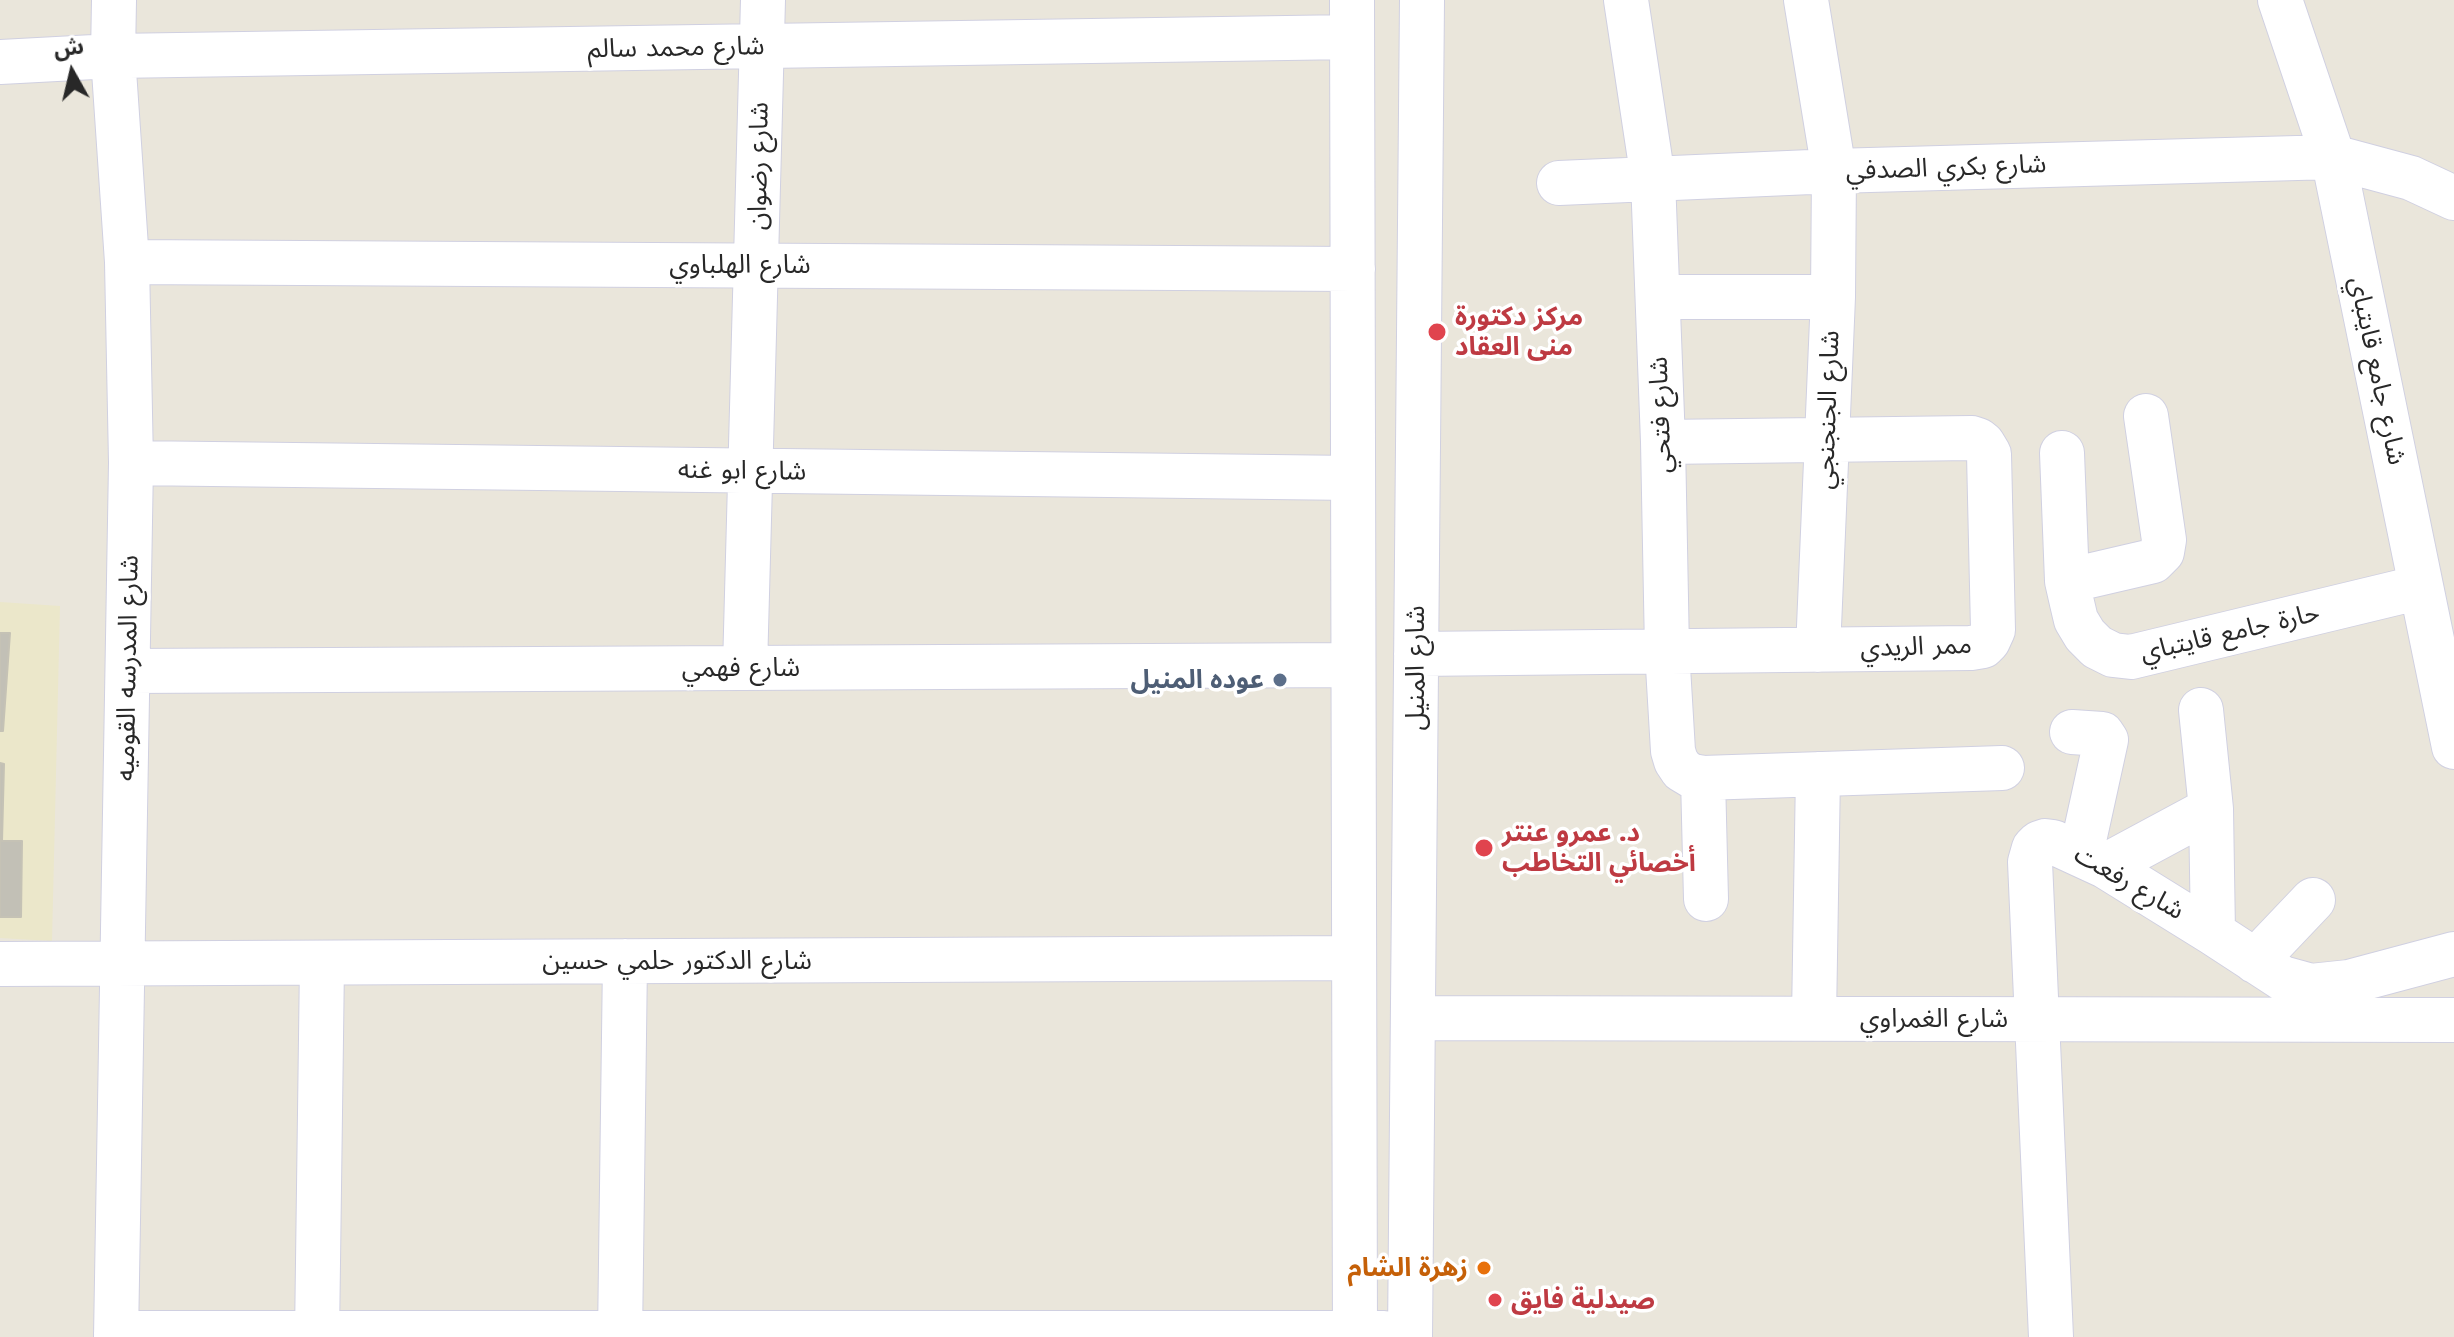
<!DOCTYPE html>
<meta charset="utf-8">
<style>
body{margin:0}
#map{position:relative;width:2454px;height:1337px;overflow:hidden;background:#eae6db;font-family:"Work Sans","Noto Sans Arabic",sans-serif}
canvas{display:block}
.north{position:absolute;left:32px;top:32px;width:80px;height:80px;-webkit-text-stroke:6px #fff;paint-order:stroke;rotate:352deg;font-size:22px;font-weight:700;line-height:32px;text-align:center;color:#282828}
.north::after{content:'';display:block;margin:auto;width:28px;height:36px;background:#282828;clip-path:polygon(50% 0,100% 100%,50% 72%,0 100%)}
</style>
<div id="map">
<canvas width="2454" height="1337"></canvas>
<div class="north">ش</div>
</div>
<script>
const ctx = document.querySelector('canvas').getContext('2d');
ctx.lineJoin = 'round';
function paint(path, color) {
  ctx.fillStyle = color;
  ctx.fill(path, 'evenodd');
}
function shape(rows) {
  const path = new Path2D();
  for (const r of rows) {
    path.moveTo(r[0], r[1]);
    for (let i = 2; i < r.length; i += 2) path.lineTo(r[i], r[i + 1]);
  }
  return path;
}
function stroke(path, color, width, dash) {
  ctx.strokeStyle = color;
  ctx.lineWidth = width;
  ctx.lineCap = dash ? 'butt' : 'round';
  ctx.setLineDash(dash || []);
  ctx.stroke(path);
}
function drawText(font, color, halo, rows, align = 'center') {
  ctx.font = font + ' "Work Sans","Noto Sans Arabic",sans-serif';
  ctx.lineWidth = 7;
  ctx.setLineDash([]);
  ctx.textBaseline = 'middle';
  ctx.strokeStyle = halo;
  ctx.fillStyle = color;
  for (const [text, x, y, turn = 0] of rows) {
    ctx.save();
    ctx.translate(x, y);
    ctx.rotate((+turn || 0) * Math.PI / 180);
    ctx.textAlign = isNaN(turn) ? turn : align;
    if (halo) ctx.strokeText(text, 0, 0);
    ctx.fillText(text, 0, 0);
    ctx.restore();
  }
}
paint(shape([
 [0,602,60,606,52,941,0,938]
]), '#ebe7ca');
const building = shape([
 [0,633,10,633,3,731,0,731,0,633],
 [0,763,4,764,2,841,22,841,21,917,0,917,0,763]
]);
paint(building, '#c2c0b6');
stroke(building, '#c5c2b5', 2);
const minor = shape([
 [114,0,113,56,127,262,131,463,116,1337],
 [1352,0,1355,1337],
 [1626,0,1653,179,1663,442,1667,650,1673,751,1676,761,1682,770,1692,776,1703,778,2002,768],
 [1806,0,1834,171,1833,297,1818,650],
 [2280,0,2333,157,2454,747],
 [0,62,113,56,1352,37],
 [1559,183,1834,171,2333,157,2411,178,2454,198],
 [127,262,1353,269],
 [1658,297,1833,297],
 [2062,453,2067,581,2072,603,2076,620,2085,635,2097,647,2113,655,2131,657,2421,587],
 [131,463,1353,478],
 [2067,581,2153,561,2162,552,2164,540,2146,416],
 [1416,654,1971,648,1983,646,1988,641,1993,630,1989,454,1983,444,1978,440,1972,438,1663,442],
 [745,668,763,0],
 [128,671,1353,665],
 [2201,710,2211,809,2213,933],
 [2072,732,2102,734,2106,740,2081,854],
 [1703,778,1706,899],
 [2105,866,2211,809],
 [2255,961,2313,900],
 [0,964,1354,958],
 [1414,1018,2454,1020],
 [1814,1018,1818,774],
 [116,1333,1384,1333],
 [317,1337,322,963],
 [620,1337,625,961],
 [1410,1337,1422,0],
 [2051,1337,2030,862,2034,848,2039,843,2045,841,2053,842,2105,866,2213,933,2282,978,2311,986,2349,982,2454,954]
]);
stroke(minor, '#d0d0e1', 46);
stroke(minor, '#fff', 44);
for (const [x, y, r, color] of [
 [1437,332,10,"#e0444e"],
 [1280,680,8,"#5c6f8a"],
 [1484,848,10,"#e0444e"],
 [1484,1268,8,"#e8710a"],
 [1495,1300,8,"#e0444e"]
]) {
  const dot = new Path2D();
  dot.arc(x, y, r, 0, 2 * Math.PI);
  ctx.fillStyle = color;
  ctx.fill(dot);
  stroke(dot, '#fff', 3);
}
drawText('26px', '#282828', '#fff', [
 ["شارع محمد سالم",676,48,-1],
 ["شارع رضوان",759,166,-89],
 ["شارع بكري الصدفي",1946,168,-2],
 ["شارع الهلباوي",740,265],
 ["شارع جامع قايتباي",2377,371,78],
 ["شارع الجنجنجي",1828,410,-88],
 ["شارع فتحي",1661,415,-92],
 ["شارع ابو غنه",742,471,1],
 ["حارة جامع قايتباي",2230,633,-13],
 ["ممر الريدي",1916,647,-2],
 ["شارع المدرسه القوميه",128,668,-89],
 ["شارع فهمي",741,668],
 ["شارع المنيل",1416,668,-90],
 ["شارع رفعت",2129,883,30],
 ["شارع الدكتور حلمي حسين",677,961],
 ["شارع الغمراوي",1934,1019]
]);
drawText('bold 26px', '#be3a42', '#fff', [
 ["مركز دكتورة",1455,317],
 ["منى العقاد",1455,347],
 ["د. عمرو عنتر",1502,833],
 ["أخصائي التخاطب",1502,863],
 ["صيدلية فايق",1511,1300]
], 'left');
drawText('bold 26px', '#4e5e75', '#fff', [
 ["عوده المنيل",1264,680]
], 'right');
drawText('bold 26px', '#c56008', '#fff', [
 ["زهرة الشام",1468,1268]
], 'right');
</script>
